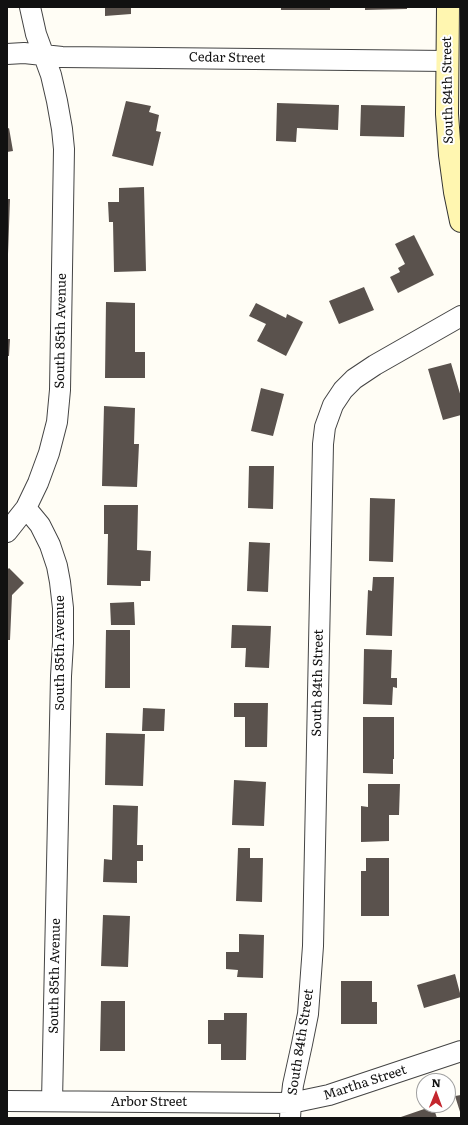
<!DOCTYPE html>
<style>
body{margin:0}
#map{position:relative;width:468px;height:1125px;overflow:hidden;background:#fffdf5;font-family:Literata,serif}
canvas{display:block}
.frame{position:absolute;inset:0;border:8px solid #111;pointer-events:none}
.north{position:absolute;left:416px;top:1073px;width:40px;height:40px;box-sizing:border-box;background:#fff;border:1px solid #a0a0a0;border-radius:50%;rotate:1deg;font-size:11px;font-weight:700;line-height:16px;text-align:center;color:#111}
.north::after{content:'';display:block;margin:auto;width:14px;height:18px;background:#c4262e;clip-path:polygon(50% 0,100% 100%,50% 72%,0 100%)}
</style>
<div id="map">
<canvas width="468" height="1125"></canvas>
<div class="frame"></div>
<div class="north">N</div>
</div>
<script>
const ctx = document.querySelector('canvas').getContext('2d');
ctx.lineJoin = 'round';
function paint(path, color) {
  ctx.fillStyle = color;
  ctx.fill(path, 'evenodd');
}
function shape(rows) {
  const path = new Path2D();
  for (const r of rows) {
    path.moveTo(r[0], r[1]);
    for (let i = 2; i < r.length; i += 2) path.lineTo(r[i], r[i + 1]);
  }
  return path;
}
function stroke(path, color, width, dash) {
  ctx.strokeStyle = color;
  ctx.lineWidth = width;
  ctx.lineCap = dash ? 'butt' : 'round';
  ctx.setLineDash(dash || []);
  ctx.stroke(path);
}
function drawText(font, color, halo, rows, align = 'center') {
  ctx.font = font + ' Literata,serif';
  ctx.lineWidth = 4;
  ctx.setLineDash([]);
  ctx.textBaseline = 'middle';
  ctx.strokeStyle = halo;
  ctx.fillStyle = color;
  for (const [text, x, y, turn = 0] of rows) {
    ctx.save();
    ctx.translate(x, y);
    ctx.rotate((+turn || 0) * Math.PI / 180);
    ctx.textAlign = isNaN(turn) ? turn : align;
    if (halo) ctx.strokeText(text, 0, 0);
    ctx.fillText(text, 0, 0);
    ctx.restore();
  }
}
paint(shape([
 [105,7,131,7,131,14,105,16],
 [281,7,330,7,330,10,281,10],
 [365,7,407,7,407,9,365,10],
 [126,101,151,106,149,112,159,115,156,131,161,132,153,166,112,156],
 [277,103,339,105,338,130,297,128,296,142,276,141],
 [361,105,405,106,404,137,360,136],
 [9,128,13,151,7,152,7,129],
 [144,187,146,271,114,272,113,222,109,222,108,202,119,202,119,188],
 [7,199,10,199,8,254,7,254],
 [414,235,434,275,398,293,390,277,400,272,398,268,405,264,395,244],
 [364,287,374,310,339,324,329,301],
 [106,302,135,303,135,352,145,352,145,378,105,378],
 [256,303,286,318,287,314,303,322,286,356,257,341,266,324,249,316],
 [7,339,10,339,9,356,7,356],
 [451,363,461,397,461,415,443,420,428,369],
 [261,388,284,394,273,436,251,431],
 [104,406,135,408,134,444,139,444,137,487,102,486],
 [249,466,274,466,273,509,248,508],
 [370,498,395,499,393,562,369,561],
 [104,505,138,505,137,550,151,551,150,581,141,581,141,586,107,585,108,534,104,534],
 [249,542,270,543,268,592,247,591],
 [9,568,24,583,12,595,10,640,7,640,7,570],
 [373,577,394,577,392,636,366,635,368,590,372,591],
 [134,602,135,625,111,625,110,603],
 [232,625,271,626,269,668,245,667,246,648,231,648],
 [106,630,130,630,130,688,105,688],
 [364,649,392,650,391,678,397,678,397,688,393,687,392,705,363,704],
 [234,703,268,703,267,747,245,747,245,717,234,717],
 [143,708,165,709,164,731,142,731],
 [363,717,394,717,394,759,393,759,393,774,363,773],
 [106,733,145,734,143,786,105,785],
 [234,780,266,782,264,826,232,825],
 [368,784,400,784,399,815,389,815,389,841,361,842,361,806,368,807],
 [113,805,138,806,137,845,143,845,143,861,137,861,137,883,103,882,104,859,112,860],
 [238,848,250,848,250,858,263,858,262,902,236,901],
 [366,858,389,858,389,916,361,916,361,871,366,871],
 [103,915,130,916,128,967,101,966],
 [239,934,264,935,263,978,237,977,238,970,226,969,226,952,239,952],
 [455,974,461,997,424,1008,417,985],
 [341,981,372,981,372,1002,377,1002,377,1024,341,1024],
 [101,1001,125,1001,125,1051,100,1051],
 [224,1013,247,1013,246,1060,221,1060,221,1044,208,1044,208,1020,224,1020],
 [461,1095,461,1115,455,1096],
 [433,1106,437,1118,398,1118]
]), '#5a524d');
const minor = shape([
 [7,54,24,53,62,57,447,61],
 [26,508,40,525,50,545,57,566,60,582,63,608,63,643,61,676,52,1101],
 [7,532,26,508,38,483,49,453,57,422,60,390,64,149,62,129,57,101,51,75,36,34,30,7],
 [7,1101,291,1103,329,1095,461,1051],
 [290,1118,291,1103,293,1085,302,1044,308,1014,313,946,323,444,325,427,333,405,343,390,354,379,375,365,461,316]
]);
const secondary = shape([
 [448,7,447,114,450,155,455,192,461,221]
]);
stroke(minor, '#444', 22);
stroke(secondary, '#333', 24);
stroke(minor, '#fff', 20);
stroke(secondary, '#fff6b0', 22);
drawText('13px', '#111', '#fff', [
 ["Cedar Street",227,58,1],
 ["South 84th Street",448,90,-91],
 ["South 85th Avenue",61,331,-89],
 ["South 85th Avenue",60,653,-90],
 ["South 84th Street",318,683,-89],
 ["South 85th Avenue",55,976,-89],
 ["South 84th Street",301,1042,-81],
 ["Martha Street",365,1083,-18],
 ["Arbor Street",149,1102]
]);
</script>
